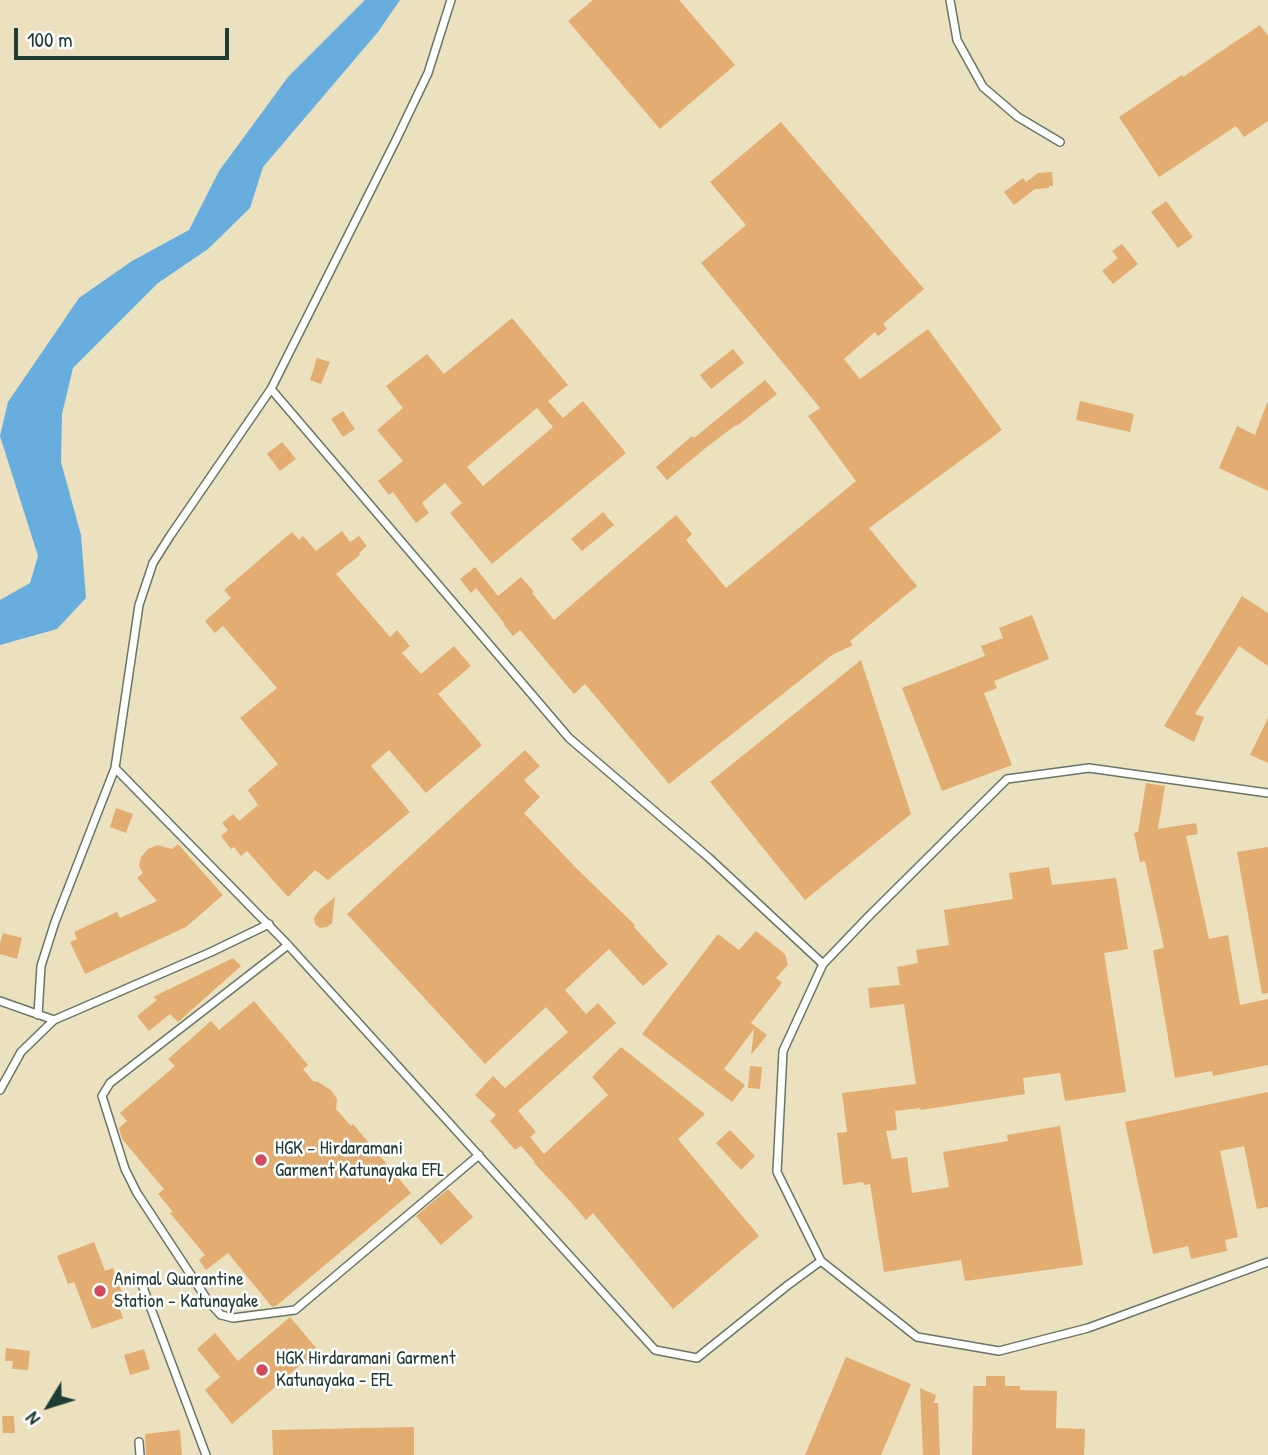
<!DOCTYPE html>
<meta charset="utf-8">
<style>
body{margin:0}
#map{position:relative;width:1268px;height:1455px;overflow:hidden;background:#ece1bf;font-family:"Patrick Hand",sans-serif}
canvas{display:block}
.north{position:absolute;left:14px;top:1371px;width:70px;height:70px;-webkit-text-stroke:5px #fff;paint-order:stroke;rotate:232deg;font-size:19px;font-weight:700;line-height:28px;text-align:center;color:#1f3d34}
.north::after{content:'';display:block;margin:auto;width:24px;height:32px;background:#1f3d34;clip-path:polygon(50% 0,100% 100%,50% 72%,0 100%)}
.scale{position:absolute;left:14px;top:28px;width:215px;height:32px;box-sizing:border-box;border:4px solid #1f3d34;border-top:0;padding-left:9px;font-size:21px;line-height:24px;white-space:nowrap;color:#1f3d34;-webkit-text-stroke:5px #fff;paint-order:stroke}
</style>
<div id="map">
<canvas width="1268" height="1455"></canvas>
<div class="north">N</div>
<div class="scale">100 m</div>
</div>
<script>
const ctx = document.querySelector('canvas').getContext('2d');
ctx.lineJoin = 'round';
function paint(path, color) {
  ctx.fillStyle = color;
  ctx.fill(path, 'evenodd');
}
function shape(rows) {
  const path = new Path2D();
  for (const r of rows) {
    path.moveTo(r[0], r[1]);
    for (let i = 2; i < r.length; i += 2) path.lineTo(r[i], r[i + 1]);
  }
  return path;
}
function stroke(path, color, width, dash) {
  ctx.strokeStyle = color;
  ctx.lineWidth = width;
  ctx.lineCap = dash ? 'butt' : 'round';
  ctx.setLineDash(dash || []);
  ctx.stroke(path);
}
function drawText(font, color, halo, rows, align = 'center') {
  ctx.font = font + ' "Patrick Hand",sans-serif';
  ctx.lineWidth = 5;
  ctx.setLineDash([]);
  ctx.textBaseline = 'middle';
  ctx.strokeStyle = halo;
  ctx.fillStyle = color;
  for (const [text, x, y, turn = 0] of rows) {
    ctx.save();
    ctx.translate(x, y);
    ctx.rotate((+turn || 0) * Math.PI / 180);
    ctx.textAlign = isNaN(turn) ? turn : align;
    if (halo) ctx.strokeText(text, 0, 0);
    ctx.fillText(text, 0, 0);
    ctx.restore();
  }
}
paint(shape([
 [365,0,400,0,378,32,263,167,250,208,208,249,158,283,73,368,62,414,61,462,81,535,86,598,57,629,0,645,0,600,30,583,38,556,0,436,8,402,79,298,132,261,189,230,219,171,288,77]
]), '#67aede');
paint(shape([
 [593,0,679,0,735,65,660,129,568,21],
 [1260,25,1268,36,1268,121,1244,137,1236,126,1159,177,1119,117,1182,75,1183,77],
 [781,122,924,289,883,324,887,329,878,336,875,332,844,359,860,379,928,329,1002,430,869,528,917,586,850,641,853,645,832,655,669,784,585,684,574,694,520,630,513,636,504,625,505,624,476,588,471,593,460,579,475,567,498,596,521,577,534,592,532,593,554,620,676,515,692,534,686,540,726,588,856,481,808,416,820,408,701,263,746,225,710,182],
 [1052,172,1053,186,1049,186,1049,188,1035,189,1014,205,1004,192,1023,178,1026,182,1038,173],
 [1166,201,1193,237,1178,248,1151,212],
 [1122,244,1138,264,1113,284,1102,271,1118,258,1112,251],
 [512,318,568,385,548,401,563,418,583,401,626,453,492,564,450,513,462,503,445,483,422,503,429,513,416,523,393,492,389,495,378,481,403,461,377,430,403,408,386,386,427,354,444,374],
 [537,408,553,427,483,486,467,467],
 [733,349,744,363,711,389,700,375],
 [317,358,330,362,321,384,310,380],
 [765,380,777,394,737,426,736,425,708,446,667,480,656,467,692,436,694,438],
 [1080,401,1134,414,1130,432,1076,420],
 [1267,403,1268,403,1268,491,1219,468,1237,426,1255,435],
 [343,411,355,429,343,437,331,419],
 [282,442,296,459,280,471,267,454],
 [603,512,614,525,582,551,571,539],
 [342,531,350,542,359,536,367,546,359,553,360,555,336,574,390,637,397,630,410,646,402,653,421,674,454,646,471,666,438,694,482,745,426,793,389,750,371,766,410,812,328,880,315,870,288,897,247,851,241,856,234,847,231,849,221,836,228,830,222,823,233,814,239,821,258,805,248,790,278,764,240,718,277,688,223,626,215,633,205,621,231,598,224,590,292,532,299,540,303,536,316,551],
 [1242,596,1268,613,1268,666,1239,646,1195,714,1204,717,1194,742,1164,726],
 [1032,615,1049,659,994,681,997,688,984,693,1012,765,942,791,902,688,985,656,981,646,1003,638,999,628],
 [861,660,911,814,805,900,710,782],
 [1268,718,1268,763,1250,755],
 [525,750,540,766,524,780,540,797,524,813,577,869,635,925,634,927,668,964,643,986,609,949,565,990,586,1014,598,1003,616,1023,518,1111,536,1132,530,1137,544,1154,608,1095,592,1077,621,1047,705,1114,678,1139,759,1236,673,1309,593,1213,586,1220,570,1201,534,1163,535,1162,521,1146,515,1150,490,1121,496,1115,475,1095,493,1076,505,1088,568,1032,546,1007,485,1064,347,914],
 [1146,783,1165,786,1158,829,1196,823,1198,834,1186,836,1209,939,1228,935,1240,1005,1268,999,1268,1065,1213,1076,1212,1071,1175,1078,1153,950,1164,948,1145,861,1140,862,1134,833,1138,832],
 [116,808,133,814,126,833,110,827],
 [178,844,223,895,186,927,85,974,70,942,77,939,74,932,117,912,120,918,157,901,137,878,143,873,139,866,141,857,148,849,157,845,172,849],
 [1268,847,1268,993,1262,994,1237,852],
 [1049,867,1052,885,1116,878,1128,949,1104,953,1126,1092,1065,1101,1060,1073,1023,1078,1025,1094,921,1110,920,1108,895,1111,897,1130,886,1131,892,1159,907,1157,912,1193,949,1187,943,1152,1008,1141,1007,1135,1060,1126,1083,1265,965,1281,961,1260,884,1272,870,1184,864,1185,863,1182,843,1185,837,1133,847,1132,842,1093,916,1084,904,1004,870,1008,868,988,900,985,897,967,918,963,916,950,949,945,944,910,1013,899,1009,873],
 [335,897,332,923,327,927,320,928,315,924,314,918,319,910],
 [756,931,785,954,788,965,776,978,782,983,751,1023,767,1035,751,1055,754,1029,724,1069,745,1085,732,1102,642,1034,718,934,739,950],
 [3,933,22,938,17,959,0,954,0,943],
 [233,958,241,966,178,1022,170,1014,149,1031,137,1016,157,1000,153,997],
 [254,1001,308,1065,303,1069,313,1081,318,1082,331,1090,337,1099,336,1109,351,1126,353,1124,411,1193,276,1306,272,1307,228,1253,206,1270,199,1260,205,1255,170,1213,173,1212,158,1194,164,1189,122,1139,119,1128,127,1121,120,1113,175,1066,168,1059,211,1021,219,1030],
 [750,1066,762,1067,760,1089,748,1088],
 [1268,1092,1268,1207,1257,1209,1244,1146,1220,1151,1238,1237,1225,1240,1227,1251,1191,1259,1188,1246,1153,1254,1125,1122],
 [730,1130,755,1156,741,1170,716,1143],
 [448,1189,473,1217,441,1245,416,1216],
 [94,1242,105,1271,113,1268,124,1298,117,1301,123,1318,92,1329,74,1282,68,1284,57,1256],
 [290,1317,318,1350,232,1424,205,1390,220,1377,197,1349,215,1333,238,1361],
 [6,1348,30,1351,28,1370,12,1369,13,1361,5,1361],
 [144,1349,150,1369,130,1375,124,1355],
 [846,1357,911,1384,881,1455,805,1455],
 [986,1376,1005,1376,1005,1386,1020,1386,1020,1390,1057,1391,1056,1428,1085,1429,1084,1455,972,1455,973,1386,986,1386],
 [920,1388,936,1395,934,1403,938,1403,940,1455,923,1455],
 [2,1416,14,1416,15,1433,3,1433],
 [414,1427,414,1455,273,1455,272,1430],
 [180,1430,182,1455,146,1455,145,1434]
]), '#e3ac71');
const lane = shape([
 [950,0,957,40,983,87,1018,117,1060,142],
 [271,389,569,738,708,857,823,964],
 [115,768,288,945,655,1350,697,1358,788,1285,821,1261],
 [1268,793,1089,768,1007,779,869,916,823,964,783,1051,777,1172,821,1261,917,1337,999,1351,1088,1328,1268,1262],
 [288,945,110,1083,102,1096,125,1169,137,1193,208,1301,221,1315,233,1318,295,1310,479,1155],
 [0,1001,54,1020],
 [38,1015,41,966,55,922,115,768,139,605,153,563,170,536,271,389,396,140,428,73,451,0],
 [0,1090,21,1052,54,1020,211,952,269,924],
 [141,1282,206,1455],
 [139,1442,140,1455]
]);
stroke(lane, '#677665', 10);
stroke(lane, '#fff', 7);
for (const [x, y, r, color] of [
 [261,1160,7,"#d1495b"],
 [100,1291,7,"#d1495b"],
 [262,1370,7,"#d1495b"]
]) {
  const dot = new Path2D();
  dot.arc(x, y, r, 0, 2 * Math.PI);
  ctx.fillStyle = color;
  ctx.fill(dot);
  stroke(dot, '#fff', 2.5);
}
drawText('19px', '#1f3d34', '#fff', [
 ["HGK – Hirdaramani",275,1149],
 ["Garment Katunayaka EFL",275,1171],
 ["Animal Quarantine",114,1280],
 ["Station - Katunayake",114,1302],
 ["HGK Hirdaramani Garment",276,1359],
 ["Katunayaka - EFL",276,1381]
], 'left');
</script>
